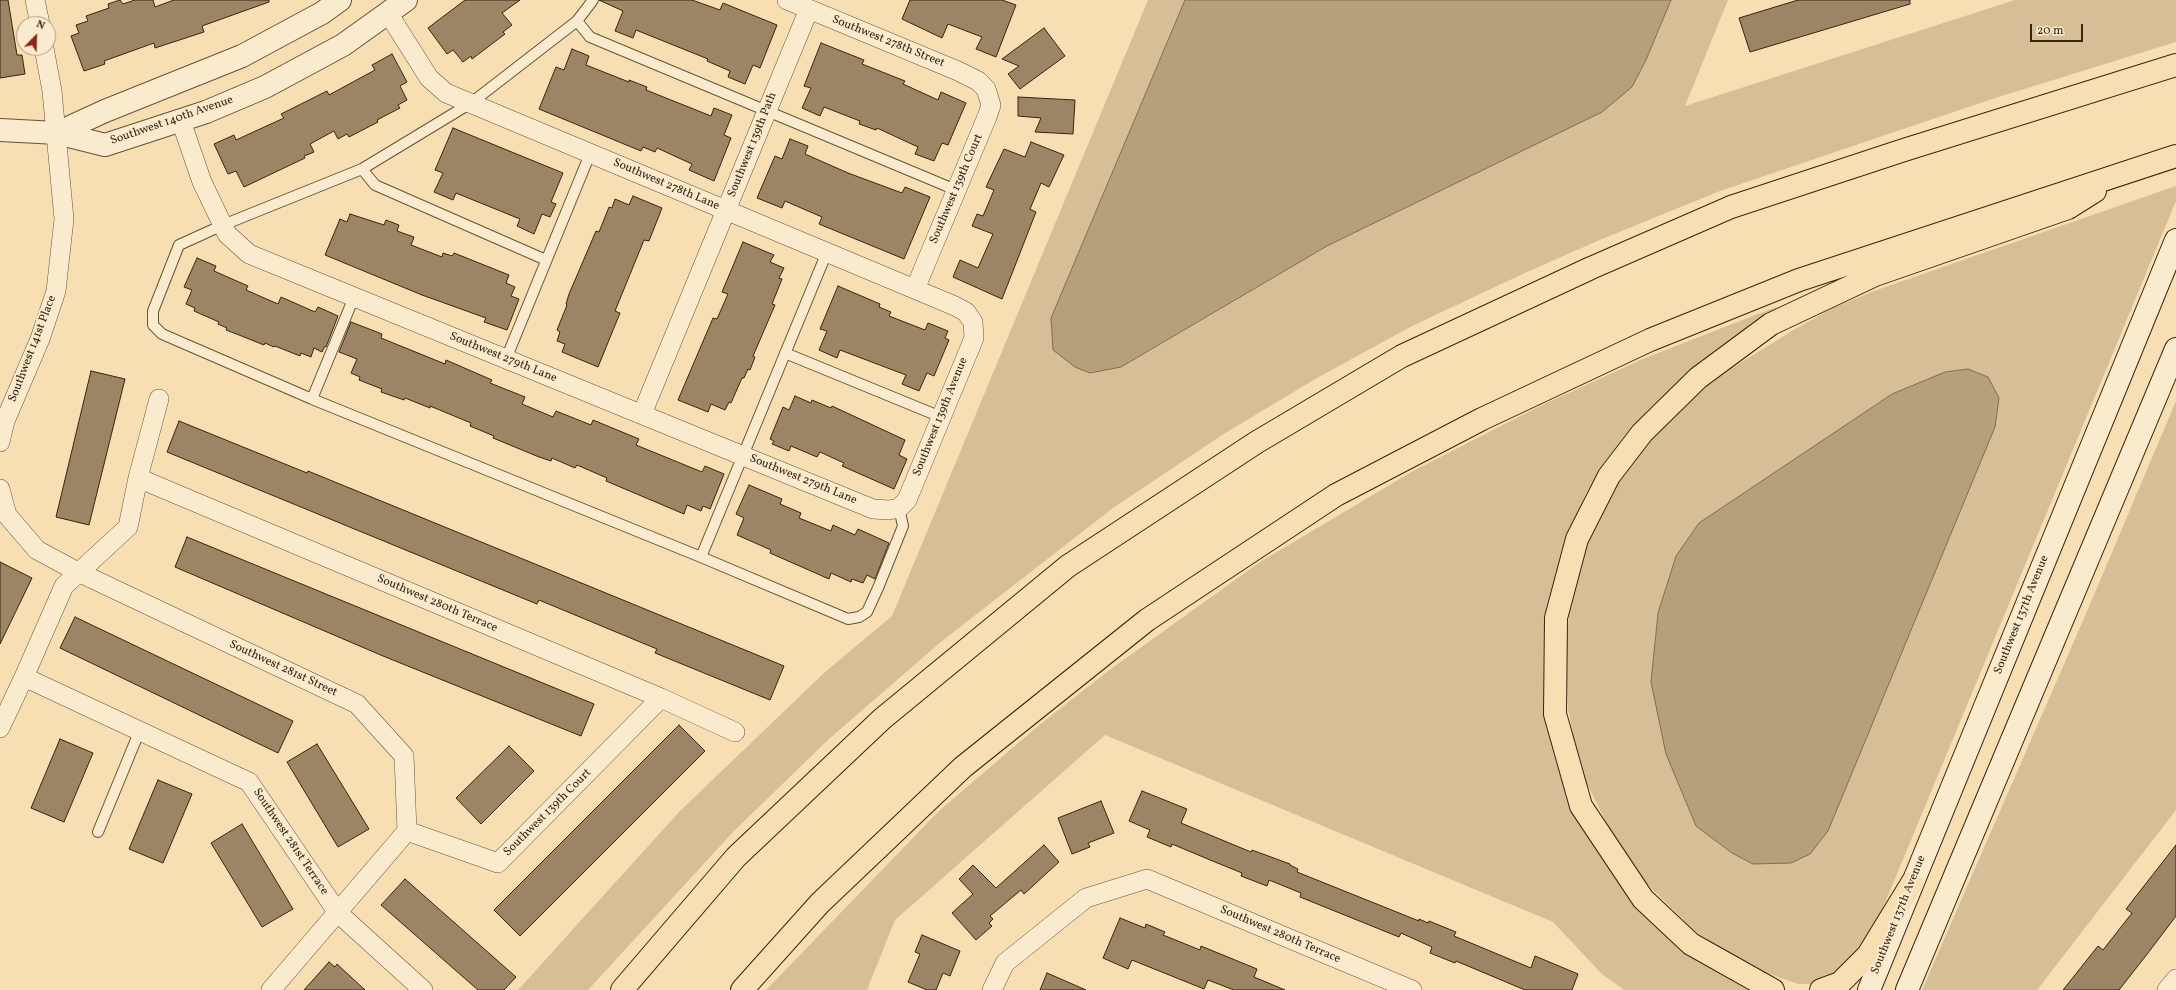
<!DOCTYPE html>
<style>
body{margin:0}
#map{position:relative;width:2176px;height:990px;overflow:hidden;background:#f7deb3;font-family:Vollkorn,serif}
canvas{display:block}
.north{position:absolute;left:16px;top:16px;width:40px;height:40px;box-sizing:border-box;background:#faeace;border:1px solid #ac9b82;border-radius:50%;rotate:23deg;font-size:11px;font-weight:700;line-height:16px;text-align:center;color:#37250f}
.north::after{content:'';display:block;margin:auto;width:14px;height:18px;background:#8f2418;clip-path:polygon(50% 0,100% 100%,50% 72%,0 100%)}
.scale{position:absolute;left:2030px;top:24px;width:53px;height:18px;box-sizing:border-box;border:2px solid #37250f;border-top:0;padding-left:5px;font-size:12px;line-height:14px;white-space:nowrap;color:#37250f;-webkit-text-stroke:3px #faeace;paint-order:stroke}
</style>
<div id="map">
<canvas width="2176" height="990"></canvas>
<div class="north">N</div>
<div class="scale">20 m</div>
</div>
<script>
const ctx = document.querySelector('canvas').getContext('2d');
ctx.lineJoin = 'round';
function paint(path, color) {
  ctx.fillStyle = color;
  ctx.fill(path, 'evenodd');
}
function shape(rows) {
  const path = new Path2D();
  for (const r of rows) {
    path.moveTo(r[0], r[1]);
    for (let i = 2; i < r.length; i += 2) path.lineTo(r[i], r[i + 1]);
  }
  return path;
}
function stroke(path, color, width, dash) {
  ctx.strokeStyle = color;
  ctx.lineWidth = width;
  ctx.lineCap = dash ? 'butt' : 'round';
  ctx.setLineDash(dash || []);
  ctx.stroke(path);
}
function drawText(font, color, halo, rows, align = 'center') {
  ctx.font = font + ' Vollkorn,serif';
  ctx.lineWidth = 4;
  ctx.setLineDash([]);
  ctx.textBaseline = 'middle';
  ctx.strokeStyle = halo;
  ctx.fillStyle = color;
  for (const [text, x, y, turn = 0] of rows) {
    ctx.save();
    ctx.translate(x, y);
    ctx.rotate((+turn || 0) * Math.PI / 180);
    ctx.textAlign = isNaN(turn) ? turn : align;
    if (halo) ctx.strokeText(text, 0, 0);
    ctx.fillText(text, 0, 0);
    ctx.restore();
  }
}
paint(shape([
 [1148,0,1185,0,1051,318,1121,367,1327,246,1632,87,1646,60,1671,0,1728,0,1685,106,2015,0,2176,0,2176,42,1992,99,1720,191,1602,239,1527,272,1412,326,1317,378,1222,435,1113,508,942,641,829,739,733,832,588,990,518,990,679,812,824,673,892,616],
 [2176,186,2176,201,1870,939,1842,973,1815,984,1798,984,1750,967,1697,933,1652,889,1632,866,1615,840,1586,782,1575,744,1568,709,1566,653,1569,615,1576,581,1586,546,1603,507,1620,478,1645,446,1693,397,1732,368,1795,329,1833,308,1874,291],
 [1676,556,1651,682,1658,613],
 [1776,307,1778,310,1747,328,1717,349,1680,380,1630,429,1606,460,1586,493,1562,551,1553,586,1545,661,1600,854,1616,879,1637,903,1755,990,1624,990,1602,974,1553,922,1105,735,895,920,867,990,766,990,939,811,1038,726,1108,671,1260,562,1413,471,1540,406,1645,358],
 [2176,401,2176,810,2037,990,1922,990,2085,616]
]), '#d6bf97');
const water = shape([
 [1185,0,1671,0,1646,60,1632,87,1602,112,1327,246,1121,367,1090,373,1075,367,1053,350,1051,318,1185,0],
 [1968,369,1988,377,1999,398,1995,427,1828,831,1810,854,1791,863,1753,864,1732,853,1696,826,1666,754,1651,682,1658,613,1676,556,1699,523,1892,394,1945,372,1968,369]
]);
paint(water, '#b69f7b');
stroke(water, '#836e50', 1);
const building = shape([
 [0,0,8,0,17,55,22,55,25,74,0,78,0,0],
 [120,0,123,4,135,0,153,0,155,7,174,0,269,0,269,2,202,26,204,32,155,48,154,43,104,61,105,64,84,71,71,36,79,33,76,25,88,21,86,16,109,8,108,4,120,0],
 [465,0,520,0,502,13,512,25,503,32,505,34,472,59,471,56,463,62,453,50,447,54,428,28,465,0],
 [599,0,692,0,720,10,723,3,777,25,760,68,753,65,745,84,728,77,730,71,707,61,708,59,636,30,633,38,615,31,623,11,599,0],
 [910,0,1002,0,1016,5,996,57,976,49,982,37,948,24,942,38,902,19,910,0],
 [1798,0,1910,0,1910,4,1750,52,1739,18,1798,0],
 [1044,28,1065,56,1020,89,1008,74,1019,66,1002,59,1044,28],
 [821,43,864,60,862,64,905,81,903,84,938,100,941,92,966,103,948,145,942,143,934,161,915,154,918,147,877,128,876,130,859,124,860,121,824,107,820,116,802,108,811,88,804,86,821,43],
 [572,49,589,56,586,65,629,82,629,80,647,87,646,90,711,116,714,108,732,115,724,135,731,138,714,181,689,170,692,164,657,148,655,152,643,147,641,151,539,109,556,67,564,70,572,49],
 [392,54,407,82,400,86,407,100,398,105,400,108,377,120,378,122,349,137,347,134,338,139,334,131,310,144,314,152,304,156,305,158,244,187,236,171,228,174,214,144,234,135,236,140,284,118,281,114,327,91,329,95,375,70,372,65,392,54],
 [1018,97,1075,100,1073,134,1035,132,1041,118,1018,116,1018,97],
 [453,128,563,173,551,202,556,204,550,217,542,214,534,234,517,226,520,219,456,193,453,200,434,192,443,173,435,170,453,128],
 [790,139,808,146,805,154,848,173,902,193,905,187,930,197,904,259,819,224,822,217,785,201,782,208,757,198,775,156,782,159,790,139],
 [1031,142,1064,155,1049,187,1041,183,1030,209,1036,212,1002,299,953,277,960,260,978,268,993,234,972,226,977,214,983,216,994,190,986,187,1004,149,1025,157,1031,142],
 [633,196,662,208,649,241,644,240,615,311,620,313,598,367,562,352,565,344,557,341,560,332,557,330,567,305,566,304,569,294,596,231,599,232,609,207,612,208,615,199,629,205,633,196],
 [350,214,384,225,386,220,399,225,397,231,414,237,411,245,442,257,443,253,452,256,454,253,509,275,506,283,515,287,511,296,519,299,507,330,484,322,486,318,422,295,325,255,340,219,347,222,350,214],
 [743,242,774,255,770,262,784,268,779,278,782,279,772,304,775,305,753,356,755,357,750,370,748,369,744,378,742,378,731,403,729,402,725,410,711,404,708,412,678,400,713,318,717,319,728,294,722,292,743,242],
 [197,258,216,266,214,271,248,286,246,290,278,304,281,297,315,312,318,307,338,316,326,347,325,346,322,352,314,348,311,357,301,353,300,356,275,346,274,347,265,343,264,345,239,335,226,330,227,328,218,324,219,322,194,311,195,308,186,304,192,290,184,287,197,258],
 [838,286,880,304,879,307,891,312,889,316,925,330,928,323,948,331,945,338,949,340,934,376,927,373,919,391,902,384,906,375,840,350,837,358,819,350,827,331,820,329,838,286],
 [351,322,382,334,381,338,445,364,446,360,492,380,490,383,525,397,522,404,553,417,556,411,591,425,593,420,639,439,636,445,702,472,705,466,724,474,710,509,703,506,701,511,687,505,684,514,606,481,607,478,577,465,575,468,552,458,551,461,539,457,493,438,494,436,470,426,471,423,430,406,430,408,405,398,404,400,381,392,382,389,359,380,360,377,351,373,357,359,339,352,351,322],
 [91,371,125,379,89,525,56,517,91,371],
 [795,396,811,403,812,400,831,408,832,406,905,440,899,455,907,459,894,489,842,466,844,463,820,452,817,457,791,446,789,451,772,444,774,441,770,439,783,407,789,410,795,396],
 [179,421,307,473,308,471,784,666,770,700,655,653,657,649,539,600,537,604,167,452,179,421],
 [749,485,782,499,780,504,801,513,799,518,831,531,833,525,855,535,858,529,889,543,875,579,867,575,863,583,852,579,851,582,831,573,829,579,770,553,771,550,737,535,744,518,736,514,749,485],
 [187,537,594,704,581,736,383,656,175,567,187,537],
 [0,562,32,578,0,644,0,562],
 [75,617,293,721,278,753,60,648,75,617],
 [679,725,705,751,520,936,494,910,679,725],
 [60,739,93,753,64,822,31,808,60,739],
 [317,744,369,829,338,847,287,762,317,744],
 [509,746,534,771,481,824,456,798,509,746],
 [158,780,192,794,163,863,129,849,158,780],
 [1142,791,1187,809,1181,823,1251,852,1252,850,1290,864,1290,865,1298,869,1297,872,1419,921,1419,919,1428,923,1429,921,1456,932,1454,936,1531,968,1535,956,1578,974,1572,990,1525,990,1456,961,1455,963,1430,953,1432,947,1401,933,1399,937,1300,897,1301,893,1269,880,1267,886,1241,876,1242,873,1215,862,1172,844,1171,847,1147,837,1150,830,1129,821,1142,791],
 [1101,801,1114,833,1088,843,1090,847,1072,854,1058,818,1101,801],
 [242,824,293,909,262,927,211,843,242,824],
 [1044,845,1059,862,1024,894,1021,890,990,916,993,919,989,923,992,926,976,940,952,913,973,894,959,879,973,865,996,888,1044,845],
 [2176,845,2176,916,2148,953,2119,990,2063,990,2098,946,2103,950,2132,913,2126,909,2176,845],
 [405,879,516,977,504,990,478,990,381,905,405,879],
 [1120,918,1145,928,1146,924,1165,932,1163,935,1200,950,1201,946,1257,969,1254,977,1285,990,1234,990,1208,980,1204,989,1132,960,1128,969,1103,958,1120,918],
 [922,935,960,951,950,976,943,973,936,990,927,990,908,982,920,954,915,952,922,935],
 [329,962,335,967,337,964,365,990,304,990,329,962],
 [1047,973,1086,990,1040,990,1047,973]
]);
paint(building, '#9b8564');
stroke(building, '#37250f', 1);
const service = shape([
 [593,0,577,21,471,103,362,169,223,225,179,245,153,311,153,325,162,334,312,399,701,557,848,619,859,617,867,612,878,588,903,526,899,508],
 [577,21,590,37,956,190],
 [362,169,375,185,546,260],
 [785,353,941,417],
 [506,359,590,154],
 [312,399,354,297],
 [701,557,827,252],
 [98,832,140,730]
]);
const minor = shape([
 [35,0,40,24],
 [787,0,958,71,978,81,986,89,991,105,987,117,915,289],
 [181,121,202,182,227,234,249,254,873,509,889,510,899,508,907,500,974,338,973,322,966,312,955,306,446,93,429,78,388,13],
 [642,414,809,9],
 [0,442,5,421,40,339,56,291,64,219,52,91,44,48],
 [138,478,661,698,735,732],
 [0,489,7,515,37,550,78,572,357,704,404,756,407,831],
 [24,677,249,782,338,913,423,990],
 [0,728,24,677,64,586,128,527,138,478,159,399],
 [271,990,407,831,498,863,661,698],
 [992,990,1005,963,1086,898,1147,879,1412,990],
 [2167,990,2176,979]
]);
const tertiary = shape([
 [0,130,57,133,105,145,206,112,265,87,343,45,406,0],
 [57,133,105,111,242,56,322,13,340,0]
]);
const secondary = shape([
 [1869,990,2176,240],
 [1907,990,2176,349]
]);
const motorway = shape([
 [622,990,736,857,882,719,1068,566,1257,442,1402,356,1591,268,1731,207,1904,150,2176,65],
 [742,990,820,903,963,767,1147,620,1336,495,1482,419,1650,340,1799,280,2176,156],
 [1773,990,1691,944,1643,899,1581,806,1555,714,1556,618,1577,539,1609,476,1642,433,1698,378,1771,324,1875,275,2068,208,2095,191],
 [1821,990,1840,983,1868,955,1912,883]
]);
stroke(service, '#675338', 12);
stroke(minor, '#675338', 20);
stroke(tertiary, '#675338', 24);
stroke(secondary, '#37250f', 24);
stroke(motorway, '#37250f', 24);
stroke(service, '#faeace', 10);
stroke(minor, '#faeace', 19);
stroke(tertiary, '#faeace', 22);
stroke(secondary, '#faeace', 22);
stroke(motorway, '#f7deb3', 22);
drawText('12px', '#37250f', '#faeace', [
 ["Southwest 278th Street",888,42,22],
 ["Southwest 140th Avenue",172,121,-19],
 ["Southwest 139th Path",753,145,-68],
 ["Southwest 278th Lane",666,185,23],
 ["Southwest 139th Court",957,189,-67],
 ["Southwest 141st Place",33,349,-69],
 ["Southwest 279th Lane",503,358,22],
 ["Southwest 139th Avenue",941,417,-68],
 ["Southwest 279th Lane",803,480,22],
 ["Southwest 280th Terrace",437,604,23],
 ["Southwest 137th Avenue",2022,615,-68],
 ["Southwest 281st Street",283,669,25],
 ["Southwest 139th Court",548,813,-45],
 ["Southwest 281st Terrace",290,842,56],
 ["Southwest 137th Avenue",1899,915,-68],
 ["Southwest 280th Terrace",1280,935,23]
]);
</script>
